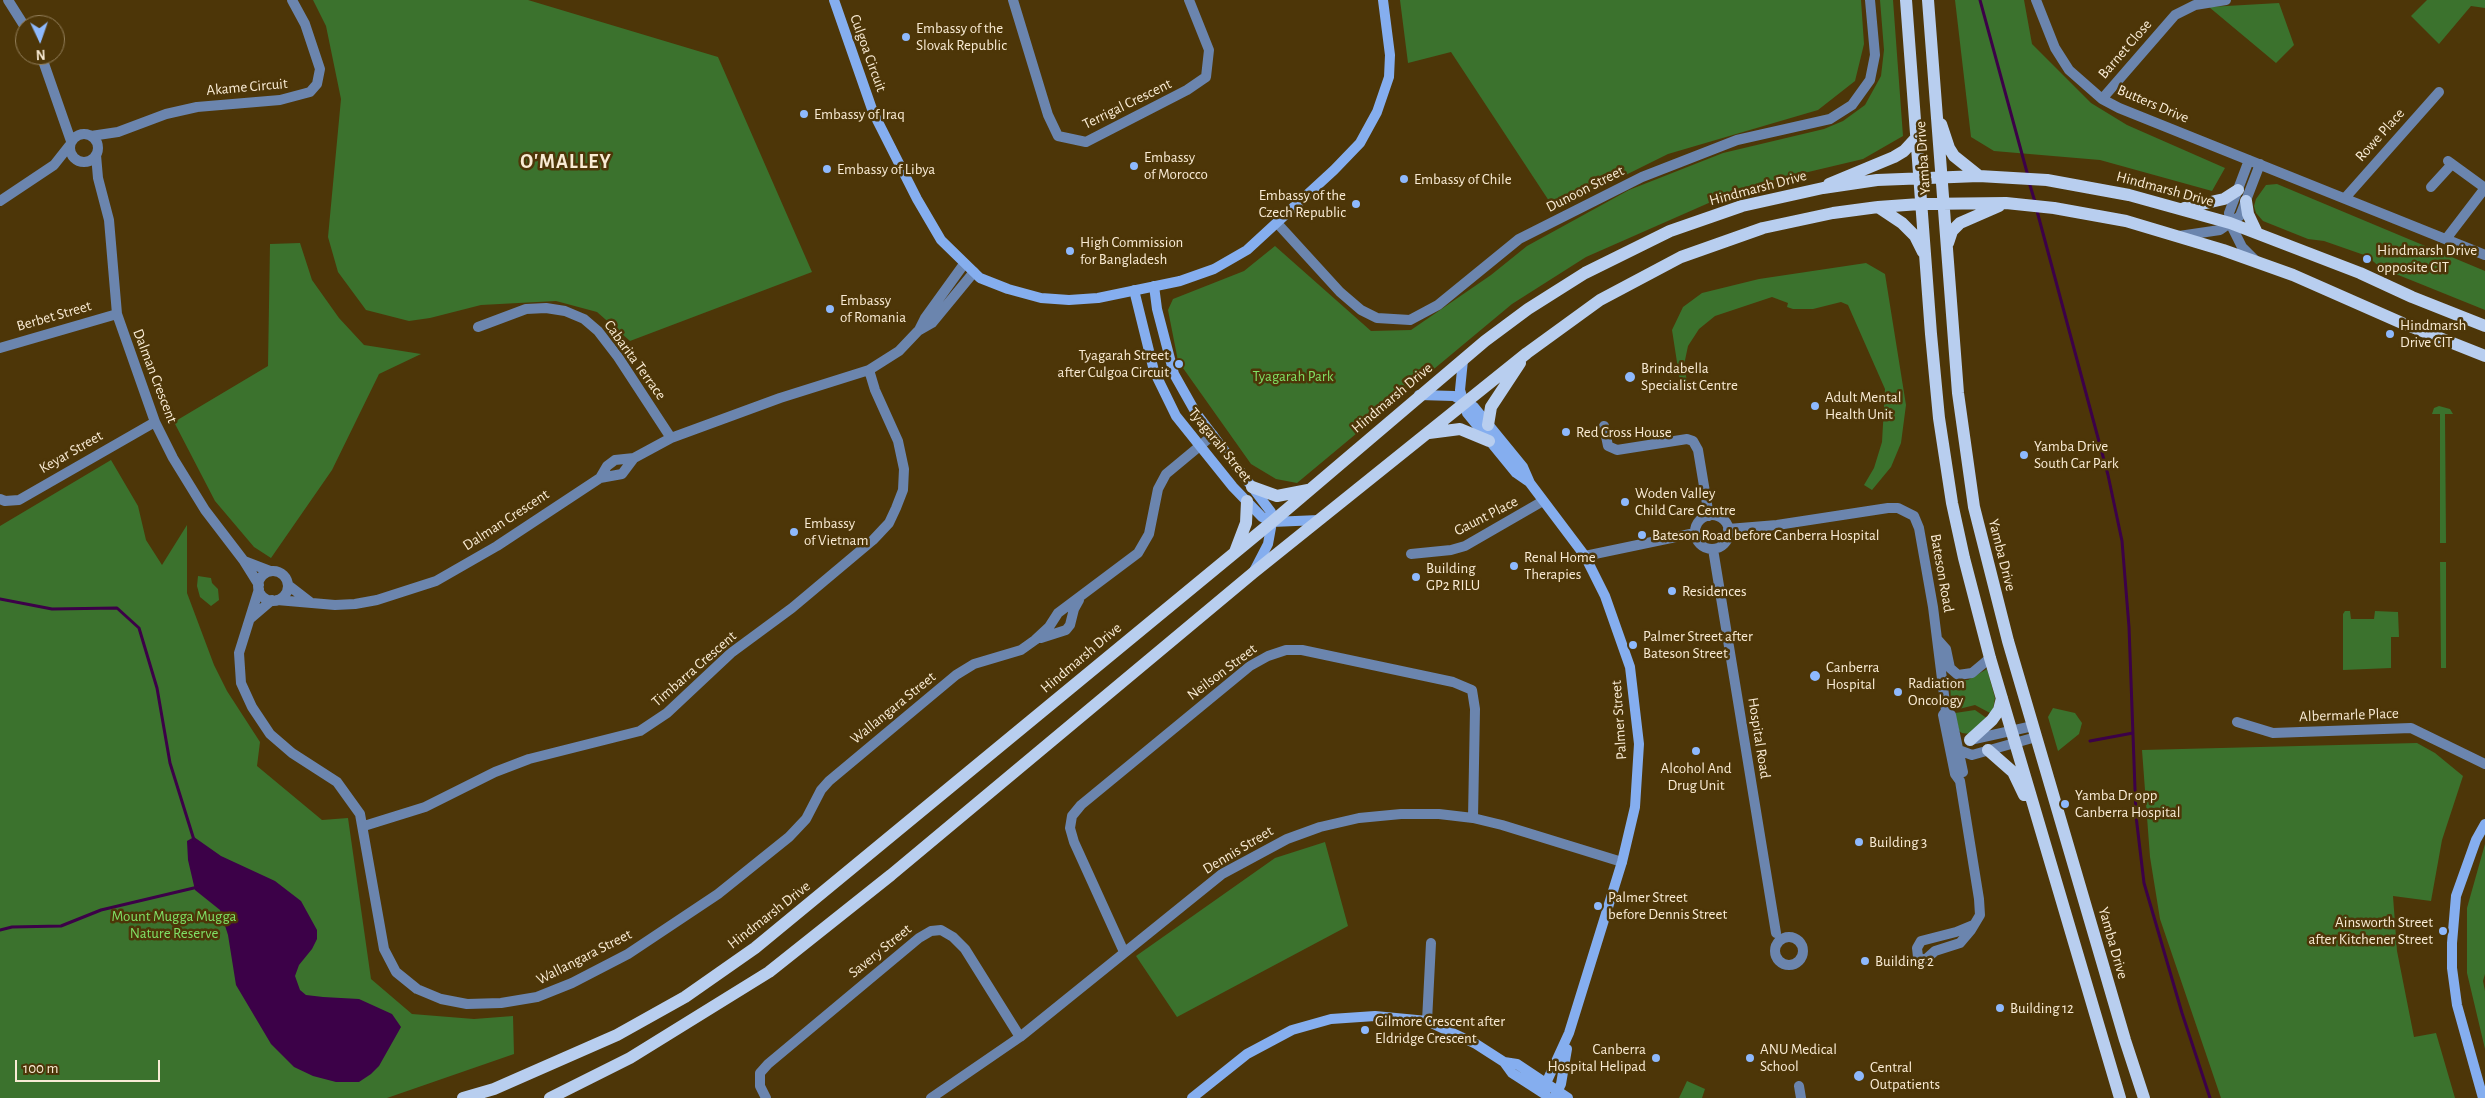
<!DOCTYPE html>
<style>
body{margin:0}
#map{position:relative;width:2485px;height:1098px;overflow:hidden;background:#4d3608;font-family:"Alegreya Sans",sans-serif}
canvas{display:block}
.north{position:absolute;left:15px;top:15px;width:50px;height:50px;box-sizing:border-box;background:#4d3608;border:1px solid #927e5a;border-radius:50%;rotate:177deg;font-size:14px;font-weight:700;line-height:20px;text-align:center;color:#f9ebd4}
.north::after{content:'';display:block;margin:auto;width:18px;height:22px;background:#8eb9fd;clip-path:polygon(50% 0,100% 100%,50% 72%,0 100%)}
.scale{position:absolute;left:15px;top:1060px;width:145px;height:22px;box-sizing:border-box;border:2px solid #f9ebd4;border-top:0;padding-left:6px;font-size:15px;line-height:18px;white-space:nowrap;color:#f9ebd4;-webkit-text-stroke:4px #4d3608;paint-order:stroke}
</style>
<div id="map">
<canvas width="2485" height="1098"></canvas>
<div class="north">N</div>
<div class="scale">100 m</div>
</div>
<script>
const ctx = document.querySelector('canvas').getContext('2d');
ctx.lineJoin = 'round';
function paint(path, color) {
  ctx.fillStyle = color;
  ctx.fill(path, 'evenodd');
}
function shape(rows) {
  const path = new Path2D();
  for (const r of rows) {
    if (r.length === 3) {
      path.moveTo(r[0] + r[2], r[1]);
      path.arc(r[0], r[1], r[2], 0, 2 * Math.PI);
      continue;
    }
    path.moveTo(r[0], r[1]);
    for (let i = 2; i < r.length; i += 2) path.lineTo(r[i], r[i + 1]);
  }
  return path;
}
function stroke(path, color, width, dash) {
  ctx.strokeStyle = color;
  ctx.lineWidth = width;
  ctx.lineCap = dash ? 'butt' : 'round';
  ctx.setLineDash(dash || []);
  ctx.stroke(path);
}
function drawText(font, color, halo, rows, align = 'center') {
  ctx.font = font + ' "Alegreya Sans",sans-serif';
  ctx.lineWidth = 5;
  ctx.setLineDash([]);
  ctx.textBaseline = 'middle';
  ctx.strokeStyle = halo;
  ctx.fillStyle = color;
  for (const [text, x, y, turn = 0] of rows) {
    ctx.save();
    ctx.translate(x, y);
    ctx.rotate((+turn || 0) * Math.PI / 180);
    ctx.textAlign = isNaN(turn) ? turn : align;
    if (halo) ctx.strokeText(text, 0, 0);
    ctx.fillText(text, 0, 0);
    ctx.restore();
  }
}
paint(shape([
 [313,0,528,0,718,57,812,272,630,341,597,312,556,301,481,305,430,318,409,321,366,310,338,272,328,237,341,99,326,26],
 [1400,0,1861,0,1864,44,1855,81,1818,110,1668,154,1555,210,1451,52,1408,63],
 [1880,0,1893,0,1903,136,1863,159,1745,187,1586,257,1512,304,1297,483,1276,479,1251,464,1178,361,1168,310,1173,299,1244,271,1275,246,1371,331,1411,330,1491,275,1527,246,1629,190,1723,153,1824,129,1843,121,1865,105,1881,76,1884,50],
 [1955,0,2024,0,2032,44,2091,103,2127,125,2225,168,2212,191,2100,160,1994,151,1971,137],
 [2427,0,2485,0,2485,8,2471,6,2439,44,2411,16],
 [2279,3,2294,45,2276,63,2209,7],
 [2277,184,2485,271,2485,310,2381,268,2367,256,2324,241,2308,239,2263,221,2256,213,2254,206,2256,199,2266,185],
 [300,243,312,280,339,318,364,345,421,354,379,374,332,470,271,558,254,547,215,501,174,422,268,366,270,244],
 [1866,263,1885,274,1906,405,1901,443,1891,467,1872,490,1864,485,1874,468,1882,442,1885,389,1848,305,1841,302,1813,309,1793,309,1787,307,1788,303,1772,297,1715,316,1699,329,1688,346,1684,365,1688,387,1681,388,1672,330,1683,307,1702,293,1759,279],
 [2439,406,2450,409,2453,414,2445,414,2446,543,2440,543,2440,414,2432,414,2434,408],
 [111,460,138,506,146,540,162,565,187,525,187,593,214,665,227,691,260,742,257,766,322,820,348,818,371,979,412,1014,474,1019,513,1016,514,1054,387,1098,0,1098,0,526],
 [2440,562,2446,562,2446,668,2441,668],
 [198,576,211,578,212,583,218,589,219,600,211,606,200,597,197,586],
 [2345,611,2350,611,2351,619,2374,619,2375,611,2398,612,2399,637,2391,637,2391,668,2343,670,2343,614],
 [1987,669,1995,698,1992,714,1975,705,1959,709,1955,701,1951,701,1950,681,1968,680],
 [2053,708,2075,713,2082,723,2079,734,2058,751,2048,717],
 [1975,710,1988,719,1970,734,1962,733,1959,731,1955,713],
 [2417,743,2435,753,2463,776,2442,840,2431,901,2393,896,2397,951,2414,1037,2436,1033,2455,1098,2221,1098,2160,919,2150,857,2142,750],
 [1325,842,1348,926,1177,1017,1136,956,1275,858],
 [2485,844,2485,974,2483,981,2485,991,2485,1049,2467,973,2467,908],
 [1687,1081,1705,1089,1702,1098,1679,1098]
]), '#3b722d');
paint(shape([
 [194,837,221,856,275,881,301,901,317,930,317,939,312,949,299,965,295,976,300,990,306,995,323,997,359,999,392,1014,401,1027,379,1066,371,1074,359,1082,336,1082,313,1076,294,1067,271,1044,236,985,228,935,220,910,195,890,188,860,187,841]
]), '#3c0148');
stroke(shape([
 [1980,0,2028,176],
 [2029,182,2035,202],
 [2037,211,2108,475,2122,541,2129,627,2136,816,2144,883,2182,1013,2210,1098],
 [0,599,52,609,117,608,139,628,157,688,170,763,194,840],
 [2090,741,2133,733],
 [0,930,12,927,61,926,101,910,198,887]
]), '#3c0148', 3);
stroke(shape([
 [8,0,25,27],
 [1013,0,1048,115,1058,136,1086,142,1187,90,1206,77,1209,50,1189,0],
 [2036,0,2055,48,2069,70,2102,99,2119,108,2485,255],
 [41,55,71,141],
 [2102,99,2175,15,2195,5,2226,0],
 [84,148,14],
 [91,136,118,132,166,114,197,107,280,100,310,92,317,84,320,69,305,24,292,0],
 [96,155,98,178,109,220,117,314,155,422,173,458,205,510,244,561,259,585],
 [2249,160,2229,213,2230,223,2242,247,2256,261],
 [2448,161,2485,188],
 [2431,187,2452,164],
 [2345,198,2439,92],
 [0,201,54,165,69,146],
 [1277,223,1340,292,1361,310,1377,318,1410,320,1438,305,1519,239,1642,177,1737,140,1830,119,1852,105,1870,80,1875,55,1870,0],
 [2179,236,2220,230,2240,216,2260,164],
 [2446,239,2485,188],
 [478,327,526,309,546,308,565,311,584,319,598,331,618,357,671,438],
 [919,330,925,318,964,264],
 [0,348,117,314],
 [1604,426,1608,446,1617,450,1687,439,1693,441,1698,450,1709,516],
 [600,478,607,466,615,460,634,458],
 [0,499,5,501,19,500,155,422],
 [1712,532,17],
 [1728,529,1777,525,1888,508,1898,508,1914,516,1919,528,1933,607,1946,711,1951,715,1963,772],
 [1713,549,1776,933],
 [1411,554,1451,550,1465,546,1543,501],
 [1585,556,1695,533],
 [244,561,270,571],
 [273,586,15],
 [288,585,310,602],
 [259,589,239,653,241,683,252,707,270,734,292,753,337,782,360,814,384,949,396,972,417,989,441,999,467,1004,501,1003,537,997,572,983,628,954,718,894,789,837,806,819,821,790,829,781,956,675,974,664,1021,650,1035,640,1049,627,1058,613,1138,553,1149,534,1158,489,1166,474,1213,435],
 [277,600,335,605,355,604,377,600,436,581,497,546,600,478,622,474,634,458,671,438,780,398,869,370,899,351,918,331,932,323,974,272],
 [251,618,272,600],
 [1041,638,1066,630,1070,625,1074,609,1079,600],
 [1938,640,1946,649,1950,668,1958,675,1972,673,1990,658],
 [1946,711,1943,715,1955,774,1960,781,1979,899,1980,915,1971,930,1960,943,1935,951,1925,960,1918,957,1917,948,1921,941,1956,932,1973,925],
 [2237,722,2273,733,2411,728,2485,764],
 [1970,740,2033,726],
 [1956,749,1972,755,2036,737],
 [364,826,425,807,495,772,529,759,640,731,667,713,731,653,792,608,873,540,889,523,896,508,903,490,904,469,898,441,875,390,869,370],
 [1789,951,14],
 [1124,952,1074,842,1070,828,1072,816,1081,805,1250,666,1268,656,1286,650,1302,650,1453,682,1472,690,1475,709,1473,818],
 [1427,1021,1431,943],
 [1799,1086,1801,1098],
 [766,1098,760,1086,760,1073,768,1064,919,938,931,931,941,930,953,937,965,949,1020,1037],
 [931,1098,1020,1037,1222,874,1287,839,1320,827,1359,818,1401,814,1439,814,1473,818,1502,825,1622,862]
]), '#6b85ae', 10);
stroke(shape([
 [834,0,873,112,917,199,941,240,980,278,1008,289,1041,298,1069,300,1098,298,1180,281,1214,269,1247,250,1334,170,1360,143,1377,112,1389,77,1390,55,1383,0],
 [1154,286,1157,309,1174,374,1196,413,1271,512,1272,522,1268,544,1254,571],
 [1134,290,1154,371,1176,416,1233,487,1262,517,1272,522,1319,520],
 [1463,360,1460,390,1467,413,1516,473,1529,482],
 [1419,395,1454,396,1474,407,1523,467,1530,483,1585,556,1605,596,1630,667,1639,744,1635,807,1622,862,1569,1033,1542,1092],
 [1504,1062,1512,1073,1546,1095],
 [1192,1098,1247,1054,1292,1030,1331,1019,1375,1016,1427,1021,1476,1044,1504,1062,1517,1064,1568,1098],
 [1554,1098,1561,1084,1567,1049],
 [2483,1098,2457,1005,2452,968,2452,943,2456,896,2476,840,2485,824]
]), '#85aeef', 10);
stroke(shape([
 [1906,0,1931,334,1939,418,1952,503,1964,558,1990,658,2120,1098],
 [1928,0,1958,393,1974,507,2008,641,2125,1040,2144,1098],
 [1941,124,1949,148,1954,156,1979,176],
 [1829,184,1894,157,1904,151,1916,138],
 [2246,201,2248,214,2257,233],
 [1878,207,1902,223,1915,236,1923,252],
 [2184,208,2224,199,2238,190],
 [1948,243,1952,231,1960,223,1999,206],
 [1488,425,1491,407,1520,363],
 [1429,433,1460,429,1489,441],
 [1252,487,1277,496,1308,490],
 [1235,552,1246,523,1247,501],
 [1970,740,1992,720,1999,710,2002,698],
 [1988,750,2013,772,2024,795],
 [463,1098,494,1089,617,1035,685,997,755,948,1272,522,1485,341,1528,309,1585,273,1670,231,1742,206,1823,188,1877,180,1979,176,2047,180,2129,195,2230,223,2360,273,2412,297,2485,326],
 [550,1098,630,1058,769,972,891,875,1253,573,1527,353,1600,300,1681,257,1763,228,1833,213,1878,207,1920,204,2006,203,2054,208,2126,221,2223,250,2293,275,2402,323,2485,356]
]), '#b8ceef', 12);
for (const [x, y, r, color] of [
 [906,37,5,"#8eb9fd"],
 [804,114,5,"#8eb9fd"],
 [1134,166,5,"#8eb9fd"],
 [827,169,5,"#8eb9fd"],
 [1404,179,5,"#8eb9fd"],
 [1356,204,5,"#8eb9fd"],
 [1070,251,5,"#8eb9fd"],
 [2367,259,5,"#8eb9fd"],
 [830,309,5,"#8eb9fd"],
 [2390,334,5,"#8eb9fd"],
 [1179,364,5,"#8eb9fd"],
 [1630,377,6,"#8eb9fd"],
 [1815,406,5,"#8eb9fd"],
 [1566,432,5,"#8eb9fd"],
 [2024,455,5,"#8eb9fd"],
 [1625,502,5,"#8eb9fd"],
 [794,532,5,"#8eb9fd"],
 [1642,535,5,"#8eb9fd"],
 [1514,566,5,"#8eb9fd"],
 [1416,577,5,"#8eb9fd"],
 [1672,591,5,"#8eb9fd"],
 [1633,645,5,"#8eb9fd"],
 [1815,676,6,"#8eb9fd"],
 [1898,692,5,"#8eb9fd"],
 [1696,751,5,"#8eb9fd"],
 [2065,804,5,"#8eb9fd"],
 [1859,842,5,"#8eb9fd"],
 [1598,906,5,"#8eb9fd"],
 [2443,931,5,"#8eb9fd"],
 [1865,961,5,"#8eb9fd"],
 [2000,1008,5,"#8eb9fd"],
 [1365,1030,5,"#8eb9fd"],
 [1656,1058,5,"#8eb9fd"],
 [1750,1058,5,"#8eb9fd"],
 [1859,1076,6,"#8eb9fd"]
]) {
  const dot = new Path2D();
  dot.arc(x, y, r, 0, 2 * Math.PI);
  ctx.fillStyle = color;
  ctx.fill(dot);
  stroke(dot, '#4d3608', 2);
}
drawText('15px', '#f9ebd4', '#4d3608', [
 ["Embassy of the",916,28],
 ["Slovak Republic",916,45],
 ["Embassy of Iraq",814,114],
 ["Embassy",1144,157],
 ["of Morocco",1144,174],
 ["Embassy of Libya",837,169],
 ["Embassy of Chile",1414,179],
 ["Embassy of the",1346,195,"right"],
 ["Czech Republic",1346,212,"right"],
 ["High Commission",1080,242],
 ["for Bangladesh",1080,259],
 ["Hindmarsh Drive",2377,250],
 ["opposite CIT",2377,267],
 ["Embassy",840,300],
 ["of Romania",840,317],
 ["Hindmarsh",2400,325],
 ["Drive CIT",2400,342],
 ["Tyagarah Street",1169,355,"right"],
 ["after Culgoa Circuit",1169,372,"right"],
 ["Brindabella",1641,368],
 ["Specialist Centre",1641,385],
 ["Adult Mental",1825,397],
 ["Health Unit",1825,414],
 ["Red Cross House",1576,432],
 ["Yamba Drive",2034,446],
 ["South Car Park",2034,463],
 ["Woden Valley",1635,493],
 ["Child Care Centre",1635,510],
 ["Embassy",804,523],
 ["of Vietnam",804,540],
 ["Bateson Road before Canberra Hospital",1652,535],
 ["Renal Home",1524,557],
 ["Therapies",1524,574],
 ["Building",1426,568],
 ["GP2 RILU",1426,585],
 ["Residences",1682,591],
 ["Palmer Street after",1643,636],
 ["Bateson Street",1643,653],
 ["Canberra",1826,667],
 ["Hospital",1826,684],
 ["Radiation",1908,683],
 ["Oncology",1908,700],
 ["Alcohol And",1696,768,"center"],
 ["Drug Unit",1696,785,"center"],
 ["Yamba Dr opp",2075,795],
 ["Canberra Hospital",2075,812],
 ["Building 3",1869,842],
 ["Palmer Street",1608,897],
 ["before Dennis Street",1608,914],
 ["Ainsworth Street",2433,922,"right"],
 ["after Kitchener Street",2433,939,"right"],
 ["Building 2",1875,961],
 ["Building 12",2010,1008],
 ["Gilmore Crescent after",1375,1021],
 ["Eldridge Crescent",1375,1038],
 ["Canberra",1646,1049,"right"],
 ["Hospital Helipad",1646,1066,"right"],
 ["ANU Medical",1760,1049],
 ["School",1760,1066],
 ["Central",1870,1067],
 ["Outpatients",1870,1084]
], 'left');
drawText('15px', '#f9ebd4', '#4d3608', [
 ["Barnet Close",2125,49,-49],
 ["Culgoa Circuit",868,53,70],
 ["Akame Circuit",247,87,-5],
 ["Terrigal Crescent",1127,104,-26],
 ["Butters Drive",2153,104,23],
 ["Rowe Place",2380,135,-48],
 ["Yamba Drive",1923,158,-94],
 ["Hindmarsh Drive",1758,188,-15],
 ["Dunoon Street",1585,189,-27],
 ["Hindmarsh Drive",2165,189,15],
 ["Berbet Street",54,316,-16],
 ["Cabarita Terrace",635,360,54],
 ["Dalman Crescent",155,376,69],
 ["Hindmarsh Drive",1392,398,-40],
 ["Tyagarah Street",1220,445,51],
 ["Keyar Street",71,452,-30],
 ["Gaunt Place",1486,516,-27],
 ["Dalman Crescent",506,520,-33],
 ["Yamba Drive",2002,555,76],
 ["Bateson Road",1942,573,80],
 ["Hindmarsh Drive",1081,658,-40],
 ["Timbarra Crescent",694,669,-41],
 ["Neilson Street",1222,672,-37],
 ["Wallangara Street",893,708,-39],
 ["Albermarle Place",2349,715,-2],
 ["Palmer Street",1619,720,-94],
 ["Hospital Road",1759,738,81],
 ["Dennis Street",1238,850,-31],
 ["Hindmarsh Drive",769,915,-38],
 ["Yamba Drive",2113,943,74],
 ["Savery Street",880,951,-39],
 ["Wallangara Street",584,957,-27]
]);
drawText('15px', '#7fe065', '#4d3608', [
 ["Tyagarah Park",1293,376],
 ["Mount Mugga Mugga",174,916],
 ["Nature Reserve",174,933]
]);
ctx.letterSpacing = '1px';
drawText('bold 20px', '#f9ebd4', '#4d3608', [
 ["O'MALLEY",566,162]
]);
ctx.letterSpacing = '0px';
</script>
